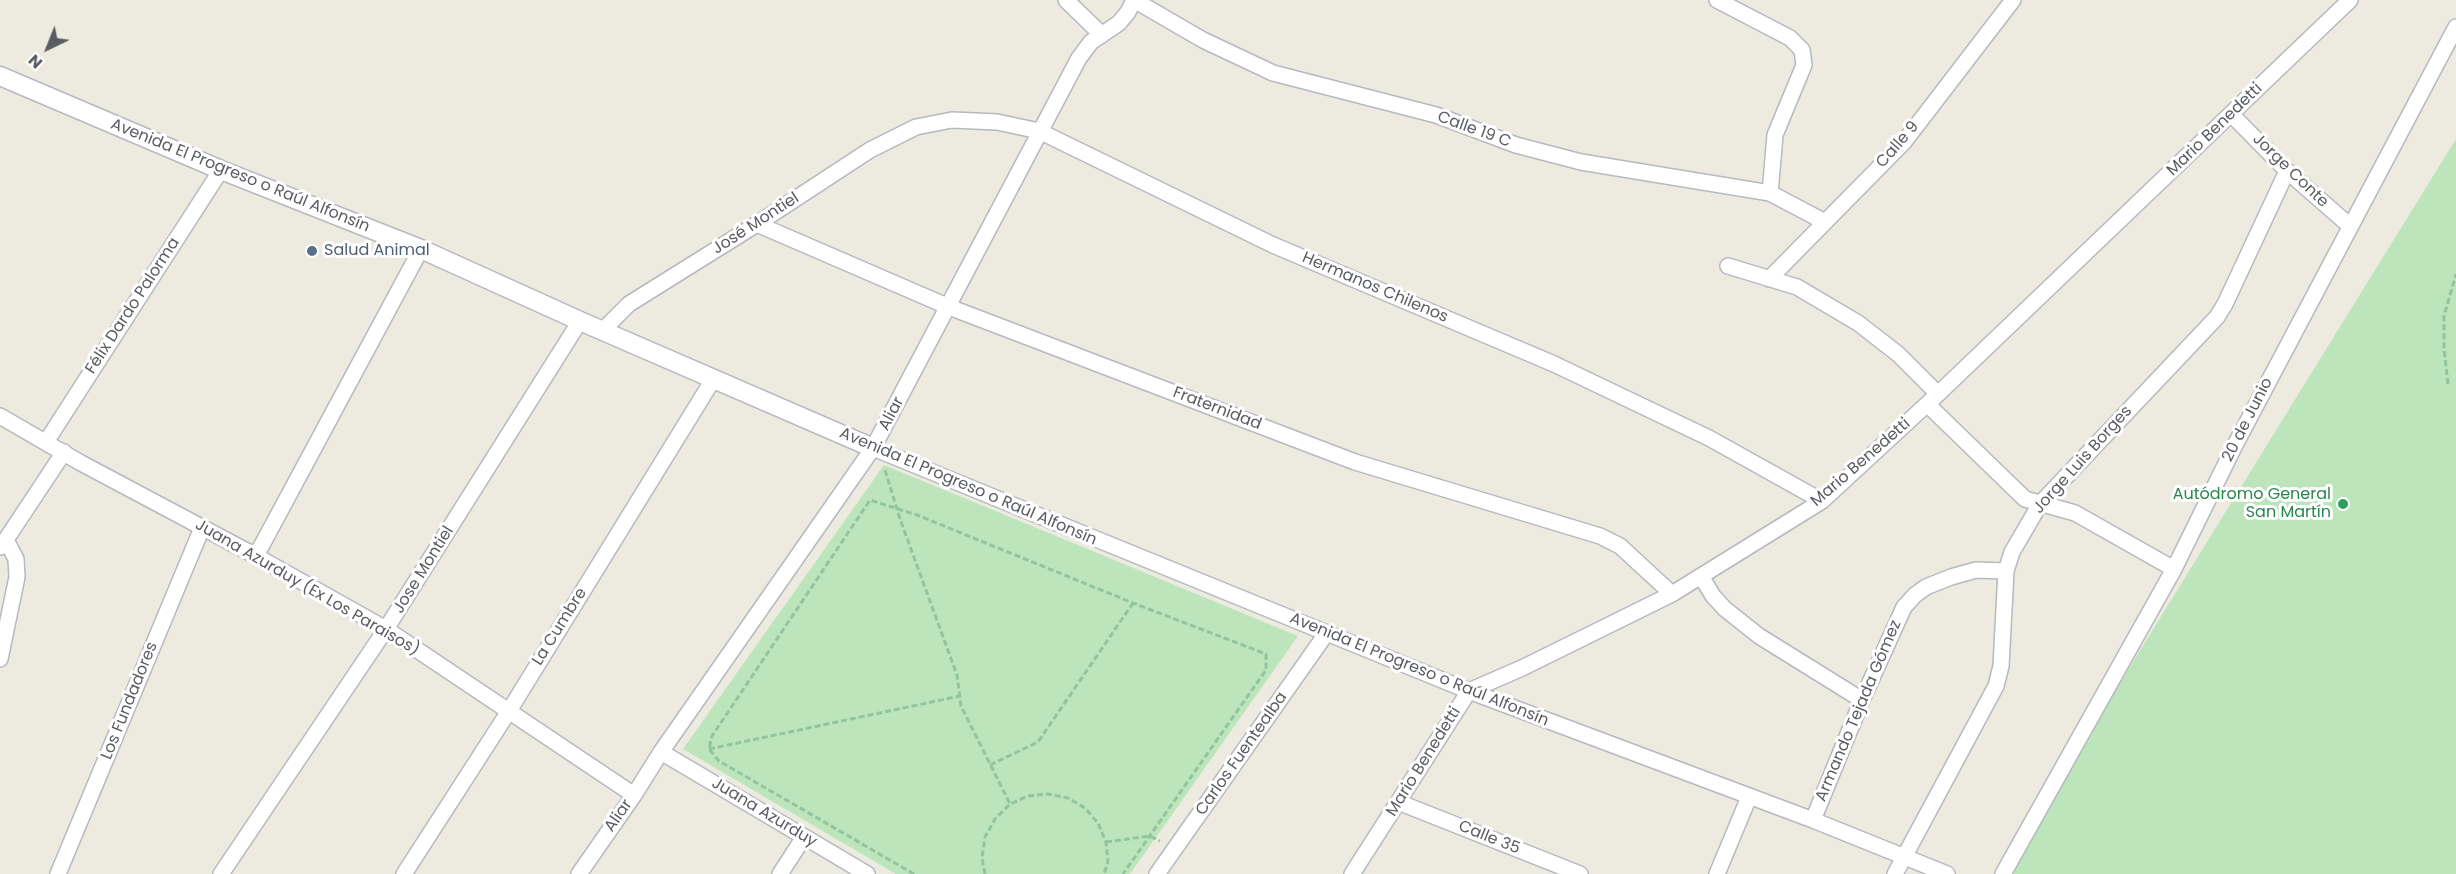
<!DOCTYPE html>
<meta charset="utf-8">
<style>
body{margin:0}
#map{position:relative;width:2456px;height:874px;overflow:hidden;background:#edeae0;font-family:Poppins,sans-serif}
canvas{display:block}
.north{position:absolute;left:18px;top:18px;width:60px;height:60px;-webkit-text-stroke:4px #fff;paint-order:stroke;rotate:223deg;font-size:16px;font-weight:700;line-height:24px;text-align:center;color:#595d62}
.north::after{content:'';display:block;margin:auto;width:21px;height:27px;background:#595d62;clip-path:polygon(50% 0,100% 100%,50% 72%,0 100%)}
</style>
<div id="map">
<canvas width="2456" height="874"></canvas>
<div class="north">N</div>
</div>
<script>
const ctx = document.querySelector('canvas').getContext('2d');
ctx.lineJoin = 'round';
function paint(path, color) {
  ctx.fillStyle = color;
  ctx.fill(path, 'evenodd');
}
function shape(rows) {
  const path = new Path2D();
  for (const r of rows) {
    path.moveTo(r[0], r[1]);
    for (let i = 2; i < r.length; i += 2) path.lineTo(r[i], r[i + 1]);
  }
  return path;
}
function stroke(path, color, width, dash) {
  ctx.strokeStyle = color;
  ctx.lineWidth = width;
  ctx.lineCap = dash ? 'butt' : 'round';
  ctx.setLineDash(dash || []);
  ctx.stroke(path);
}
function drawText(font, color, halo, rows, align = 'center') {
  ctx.font = font + ' Poppins,sans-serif';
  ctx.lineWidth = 6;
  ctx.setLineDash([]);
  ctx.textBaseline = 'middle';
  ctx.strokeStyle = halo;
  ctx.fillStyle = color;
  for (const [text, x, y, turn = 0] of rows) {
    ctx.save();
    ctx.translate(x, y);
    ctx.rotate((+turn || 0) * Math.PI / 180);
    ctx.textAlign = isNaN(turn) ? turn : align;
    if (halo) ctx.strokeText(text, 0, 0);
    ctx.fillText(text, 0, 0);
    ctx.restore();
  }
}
paint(shape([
 [2456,139,2456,874,2015,874,2005,869],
 [884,465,1298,636,1130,874,896,874,683,749]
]), '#bce5bb');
const minor = shape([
 [1066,0,1102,35],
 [1134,0,1203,40,1273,73,1436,115,1516,145,1581,162,1770,193,1825,222],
 [1717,0,1790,38,1802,50,1804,65,1775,135,1770,193],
 [2231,114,2287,171,2350,226],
 [757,224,949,307,1355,462,1600,536,1620,546,1672,594],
 [1728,266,1797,287,1858,323,1898,354,1938,394],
 [1769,279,1904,142,2013,0],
 [603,330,629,304,757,224,870,150,916,127,952,120,997,122,1039,131,1273,245,1554,364,1709,438,1822,501],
 [1927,404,2025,499,2075,513,2174,569],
 [0,416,81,463,256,556,386,629,634,795],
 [46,442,221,170],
 [873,448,1469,691,1813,820,1947,874],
 [1,547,64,452],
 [256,556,421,249],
 [1701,576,1713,596,1725,609,1759,636,1862,700],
 [0,659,17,577,16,559,6,540],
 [661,752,867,874],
 [1398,802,1580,874],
 [1813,820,1862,700,1904,607,1915,595,1926,587,1951,577,1976,570,2006,571],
 [58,874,202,528],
 [221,874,386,629,580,321],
 [404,874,509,711,714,378],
 [579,874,634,795,661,752,873,448,1079,58,1091,42,1119,23,1128,12,1134,0],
 [780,874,804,837],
 [1157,874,1326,634],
 [1352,874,1469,691,1522,668,1672,594,1822,501,1938,394,2350,0],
 [1717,874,1749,797],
 [1895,874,1996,686,2001,666,2006,571,2012,552,2040,504,2217,317,2225,304,2287,171],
 [2003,874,2174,569,2234,447,2456,27]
]);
const tertiary = shape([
 [0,76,221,170,421,249,580,321,873,448]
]);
stroke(minor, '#b6b9be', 18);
stroke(tertiary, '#b6b9be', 21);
stroke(shape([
 [2448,384,2444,348,2444,316,2456,274],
 [885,470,900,519,957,675,961,706,1010,804],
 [709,749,960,696],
 [990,765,1038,742,1133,603],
 [1106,842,1150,836,1160,841],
 [914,874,719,761,709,749,712,736,870,500,917,515,1133,603,1266,654,1266,670,1123,874],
 [985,874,982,858,985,837,995,819,1010,804,1028,796,1048,794,1068,798,1085,808,1098,823,1106,842,1108,862,1104,874]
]), '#93c4a0', 3, [6, 3]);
stroke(minor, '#fff', 15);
stroke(tertiary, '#fff', 18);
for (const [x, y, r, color] of [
 [312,251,6,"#5c6f8a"],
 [2343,504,6,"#2e9e5b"]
]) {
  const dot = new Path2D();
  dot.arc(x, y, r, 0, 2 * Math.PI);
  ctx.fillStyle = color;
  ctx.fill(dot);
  stroke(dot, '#fff', 2);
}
drawText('16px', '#595d62', '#fff', [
 ["Calle 19 C",1474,130,20],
 ["Mario Benedetti",2215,130,-44],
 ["Calle 9",1898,145,-49],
 ["Jorge Conte",2290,171,44],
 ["Avenida El Progreso o Raúl Alfonsín",240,176,22],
 ["José Montiel",756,224,-33],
 ["Hermanos Chilenos",1375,288,23],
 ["Félix Dardo Palorma",133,306,-57],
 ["Fraternidad",1217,409,21],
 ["Aliar",892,414,-62],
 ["20 de Junio",2248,420,-63],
 ["Jorge Luis Borges",2083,460,-48],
 ["Mario Benedetti",1861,463,-41],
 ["Avenida El Progreso o Raúl Alfonsín",968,487,23],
 ["Jose Montiel",424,570,-58],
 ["Juana Azurduy (Ex Los Paraisos)",307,588,30],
 ["La Cumbre",560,627,-58],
 ["Avenida El Progreso o Raúl Alfonsín",1419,670,22],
 ["Los Fundadores",130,701,-68],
 ["Armando Tejada Gómez",1859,711,-67],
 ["Carlos Fuentealba",1242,754,-55],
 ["Mario Benedetti",1424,762,-58],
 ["Juana Azurduy",764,813,31],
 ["Aliar",619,816,-55],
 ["Calle 35",1489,838,22]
]);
drawText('16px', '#4e5e75', '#fff', [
 ["Salud Animal",324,251]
], 'left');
drawText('16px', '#27864d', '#fff', [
 ["Autódromo General",2331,495],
 ["San Martín",2331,513]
], 'right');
</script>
